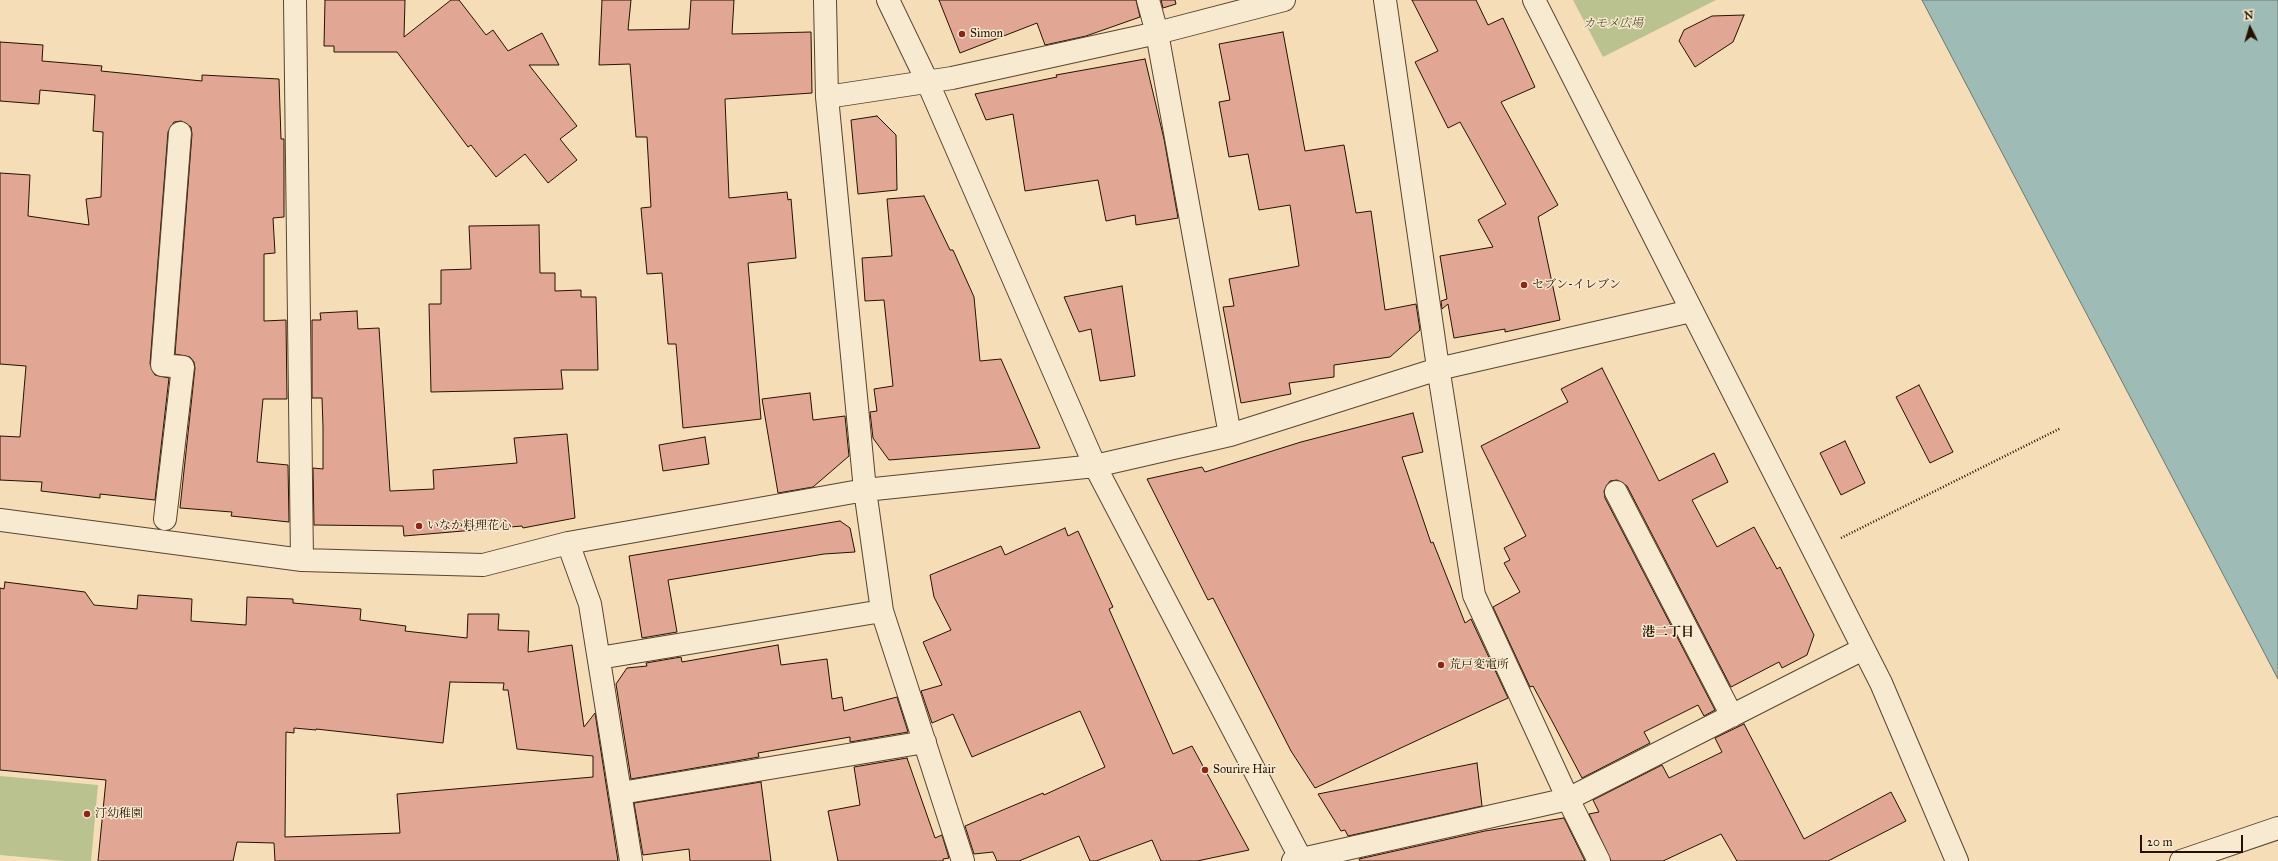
<!DOCTYPE html>
<meta charset="utf-8">
<style>
body{margin:0}
#map{position:relative;width:2278px;height:861px;overflow:hidden;background:#f5deb7;font-family:"IM FELL Great Primer",serif}
canvas{display:block}
.north{position:absolute;left:2230px;top:8px;width:40px;height:40px;-webkit-text-stroke:3px #f8ead0;paint-order:stroke;rotate:355deg;font-size:11px;font-weight:700;line-height:16px;text-align:center;color:#251100}
.north::after{content:'';display:block;margin:auto;width:14px;height:18px;background:#251100;clip-path:polygon(50% 0,100% 100%,50% 72%,0 100%)}
.scale{position:absolute;left:2140px;top:835px;width:103px;height:18px;box-sizing:border-box;border:2px solid #251100;border-top:0;padding-left:5px;font-size:12px;line-height:14px;white-space:nowrap;color:#251100;-webkit-text-stroke:3px #f8ead0;paint-order:stroke}
</style>
<div id="map">
<canvas width="2278" height="861"></canvas>
<div class="north">N</div>
<div class="scale">20 m</div>
</div>
<script>
const ctx = document.querySelector('canvas').getContext('2d');
ctx.lineJoin = 'round';
function paint(path, color) {
  ctx.fillStyle = color;
  ctx.fill(path, 'evenodd');
}
function shape(rows) {
  const path = new Path2D();
  for (const r of rows) {
    path.moveTo(r[0], r[1]);
    for (let i = 2; i < r.length; i += 2) path.lineTo(r[i], r[i + 1]);
  }
  return path;
}
function stroke(path, color, width, dash) {
  ctx.strokeStyle = color;
  ctx.lineWidth = width;
  ctx.lineCap = dash ? 'butt' : 'round';
  ctx.setLineDash(dash || []);
  ctx.stroke(path);
}
function drawText(font, color, halo, rows, align = 'center') {
  ctx.font = font + ' "IM FELL Great Primer","Noto Serif JP",serif';
  ctx.lineWidth = 3;
  ctx.setLineDash([]);
  ctx.textBaseline = 'middle';
  ctx.strokeStyle = halo;
  ctx.fillStyle = color;
  for (const [text, x, y, turn = 0] of rows) {
    ctx.save();
    ctx.translate(x, y);
    ctx.rotate((+turn || 0) * Math.PI / 180);
    ctx.textAlign = isNaN(turn) ? turn : align;
    if (halo) ctx.strokeText(text, 0, 0);
    ctx.fillText(text, 0, 0);
    ctx.restore();
  }
}
paint(shape([
 [1573,0,1716,0,1603,57],
 [0,776,98,785,91,861,65,861,0,855]
]), '#bac290');
const water = shape([
 [1922,0,2278,0,2278,679,1922,0]
]);
paint(water, '#9fbbb6');
stroke(water, '#6e776d', 1);
const building = shape([
 [325,0,405,0,404,37,451,0,459,0,486,35,493,30,508,51,542,33,559,65,529,65,577,126,560,139,577,160,548,183,525,154,496,177,471,145,468,147,397,52,334,52,334,46,324,46,325,0],
 [602,0,631,0,628,30,689,29,691,0,734,0,732,34,811,32,812,93,725,99,729,198,787,192,788,200,791,199,796,258,748,263,761,419,683,428,676,344,668,344,662,273,647,274,641,208,651,207,647,137,636,137,630,64,599,65,602,0],
 [939,0,1136,0,1140,17,1086,36,1045,45,1037,23,960,53,939,0],
 [1161,0,1175,0,1176,4,1163,8,1161,0],
 [1412,0,1476,0,1488,25,1503,18,1535,87,1501,102,1558,205,1538,217,1560,320,1505,332,1505,329,1454,338,1448,304,1442,309,1441,301,1447,299,1440,256,1493,247,1478,220,1506,204,1460,122,1448,128,1415,62,1438,51,1412,0],
 [1744,15,1733,42,1695,67,1679,41,1684,30,1712,16,1744,15],
 [1283,32,1305,151,1344,145,1356,213,1371,211,1385,310,1416,304,1420,330,1390,357,1334,365,1334,377,1289,383,1291,394,1241,403,1223,307,1234,306,1229,279,1299,266,1290,205,1259,210,1248,154,1229,157,1219,102,1230,100,1219,44,1283,32],
 [0,42,43,45,42,61,102,66,101,71,202,81,202,75,279,79,281,139,284,139,284,217,273,218,275,253,264,254,264,321,286,320,287,399,263,399,257,462,288,465,289,522,231,516,232,512,180,508,195,368,194,362,190,357,175,354,192,134,191,127,181,121,174,122,168,132,150,364,155,375,169,378,155,500,100,494,100,498,41,491,42,482,0,480,0,436,20,437,26,366,0,364,0,173,30,175,28,216,89,225,86,199,101,197,103,132,93,131,95,95,40,90,39,104,0,101,0,42],
 [1145,59,1164,139,1178,218,1136,225,1135,215,1106,221,1098,180,1025,191,1013,114,986,120,975,94,1057,77,1056,75,1145,59],
 [877,116,896,135,897,190,858,194,851,120,877,116],
 [924,196,950,250,953,250,974,297,980,361,1001,359,1040,448,889,460,873,438,870,412,877,411,874,389,893,386,884,300,865,301,862,258,892,256,887,199,924,196],
 [539,225,540,273,555,273,555,291,581,290,581,297,596,297,598,370,561,370,563,389,431,392,429,304,441,304,441,270,471,269,469,226,539,225],
 [1122,286,1135,376,1100,381,1091,329,1079,332,1064,297,1122,286],
 [357,311,358,329,379,328,390,491,434,489,433,470,517,463,514,438,567,434,575,518,523,528,522,526,404,536,403,526,314,525,313,468,323,469,323,427,322,398,312,398,312,320,321,320,320,313,357,311],
 [1602,368,1659,481,1714,453,1728,482,1692,500,1717,547,1754,527,1777,569,1780,567,1814,635,1807,655,1782,668,1779,662,1731,687,1627,486,1617,480,1610,481,1604,491,1605,498,1715,710,1704,716,1698,705,1644,732,1650,743,1582,778,1552,721,1533,686,1530,687,1493,607,1520,592,1504,563,1510,560,1504,548,1526,536,1481,446,1568,402,1561,389,1602,368],
 [1919,385,1953,452,1930,463,1896,397,1919,385],
 [810,393,813,420,845,416,849,456,813,487,778,493,762,399,810,393],
 [1413,413,1423,452,1402,457,1431,543,1433,542,1465,623,1471,619,1508,698,1315,788,1291,751,1213,598,1208,600,1147,479,1202,467,1205,472,1301,442,1413,413],
 [705,437,709,464,663,471,659,445,705,437],
 [1845,441,1865,483,1841,495,1820,453,1845,441],
 [840,521,850,528,855,552,824,554,668,580,677,632,642,638,629,556,840,521],
 [1065,528,1068,536,1078,531,1113,607,1109,609,1173,754,1192,746,1249,850,1197,861,1161,861,1152,840,1096,861,1090,861,1079,836,1019,861,997,861,993,852,974,854,965,826,1043,793,1044,795,1105,767,1080,711,972,757,953,714,932,723,921,691,942,685,923,642,951,630,934,597,930,575,1001,546,1005,555,1065,528],
 [5,582,85,592,94,605,137,609,138,595,192,599,191,621,246,625,247,597,293,599,293,603,361,609,360,620,406,626,405,631,467,638,468,614,499,614,498,630,529,631,528,652,572,645,584,727,595,713,618,861,275,861,274,843,237,842,233,861,98,861,106,780,0,770,0,588,4,589,5,582],
 [450,682,504,683,503,690,508,690,517,749,593,756,593,777,397,794,400,833,285,837,286,732,294,733,294,728,316,730,316,729,443,743,450,682],
 [778,645,781,665,827,659,832,699,842,697,844,711,897,697,908,732,850,742,850,737,758,753,759,757,631,779,616,684,627,668,647,666,646,663,681,657,682,662,778,645],
 [1744,724,1804,839,1891,792,1906,821,1828,861,1737,861,1721,834,1663,861,1611,861,1589,814,1599,812,1593,800,1662,765,1669,778,1722,752,1715,738,1744,724],
 [907,758,935,838,942,835,949,858,943,859,943,861,838,861,828,811,860,805,854,767,907,758],
 [1477,763,1482,806,1348,836,1345,830,1341,831,1318,794,1477,763],
 [761,782,771,861,690,861,689,849,643,855,634,803,761,782],
 [1564,818,1585,861,1360,861,1359,859,1485,831,1564,818]
]);
paint(building, '#e2a794');
stroke(building, '#251100', 1);
const minor = shape([
 [295,0,302,560],
 [825,0,827,97,865,490,882,611,963,861],
 [888,0,928,83,1095,466,1302,861],
 [1148,0,1157,33,1230,435],
 [1385,0,1436,354,1474,595,1568,799,1599,861],
 [1534,0,1881,683,1957,861],
 [827,97,952,78,1157,33,1284,0],
 [1616,492,1732,716],
 [165,519,183,367,162,365,180,133],
 [0,520,302,560,483,565,568,543,865,490,1095,466,1230,435,1438,369,1691,311],
 [568,543,590,604,631,861],
 [599,658,882,611],
 [621,793,925,742],
 [1293,861,1568,799,1863,649],
 [2181,861,2278,828]
]);
stroke(minor, '#59442e', 24);
stroke(shape([
 [1841,538,2061,428]
]), '#251100', 2.5, [1, 2]);
stroke(minor, '#f8ead0', 22);
for (const [x, y, r, color] of [
 [962,34,4,"#8f2418"],
 [1524,285,4,"#8f2418"],
 [419,526,4,"#8f2418"],
 [1441,665,4,"#8f2418"],
 [1205,770,4,"#8f2418"],
 [87,814,4,"#8f2418"]
]) {
  const dot = new Path2D();
  dot.arc(x, y, r, 0, 2 * Math.PI);
  ctx.fillStyle = color;
  ctx.fill(dot);
  stroke(dot, '#f8ead0', 1.5);
}
drawText('italic 12px', '#594f32', '#f8ead0', [
 ["カモメ広場",1613,24]
]);
drawText('12px', '#251100', '#f8ead0', [
 ["Simon",970,34],
 ["セブン-イレブン",1532,285],
 ["いなか料理花心",427,526],
 ["荒戸変電所",1449,665],
 ["Sourire Hair",1213,770],
 ["汀幼稚園",95,814]
], 'left');
drawText('bold 13px', '#251100', '#f8ead0', [
 ["港二丁目",1668,633]
]);
</script>
